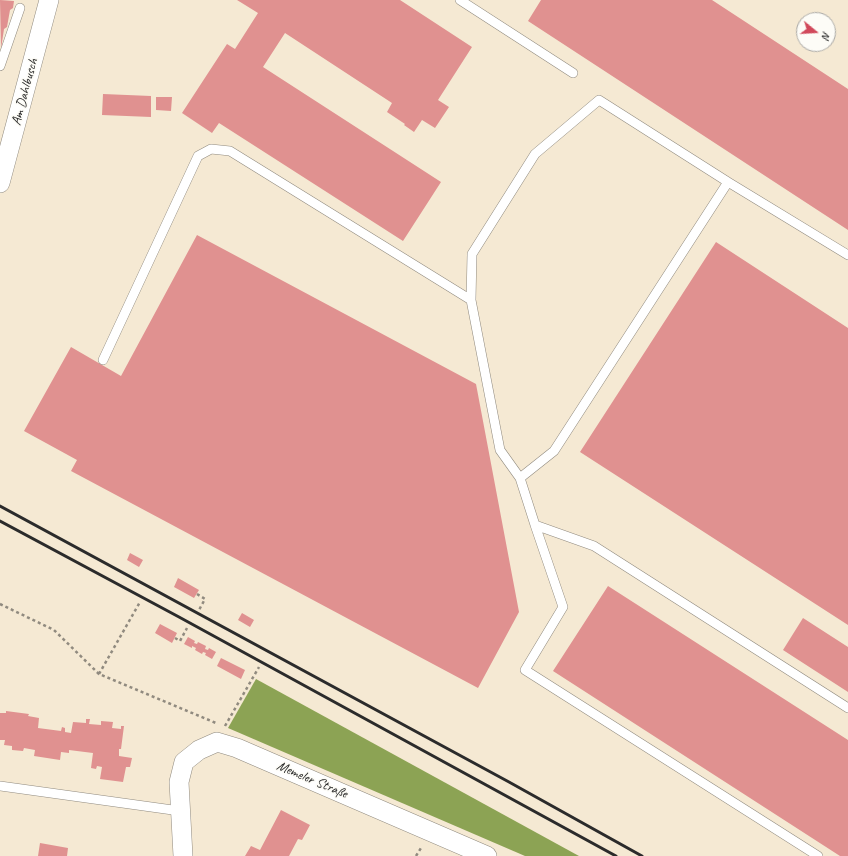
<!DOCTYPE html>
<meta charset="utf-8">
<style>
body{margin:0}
#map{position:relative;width:848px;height:856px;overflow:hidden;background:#f5e9d3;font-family:Caveat,sans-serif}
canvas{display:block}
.north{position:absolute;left:796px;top:12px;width:40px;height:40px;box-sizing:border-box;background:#fdfcf7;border:1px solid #a9a8a5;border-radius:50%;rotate:108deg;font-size:11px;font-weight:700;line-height:16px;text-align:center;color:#2b2b2b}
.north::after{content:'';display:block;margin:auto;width:14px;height:18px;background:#d1495b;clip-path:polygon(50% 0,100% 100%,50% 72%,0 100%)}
</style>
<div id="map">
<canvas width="848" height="856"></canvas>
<div class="north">N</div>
</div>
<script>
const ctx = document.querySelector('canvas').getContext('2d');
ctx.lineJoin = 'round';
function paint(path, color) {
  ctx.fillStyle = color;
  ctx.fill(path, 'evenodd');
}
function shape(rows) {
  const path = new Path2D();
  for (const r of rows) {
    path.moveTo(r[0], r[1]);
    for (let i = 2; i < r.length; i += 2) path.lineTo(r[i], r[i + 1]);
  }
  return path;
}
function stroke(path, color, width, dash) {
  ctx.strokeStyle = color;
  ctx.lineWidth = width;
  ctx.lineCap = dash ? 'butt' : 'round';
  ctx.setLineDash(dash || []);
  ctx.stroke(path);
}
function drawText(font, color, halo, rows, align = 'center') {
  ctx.font = font + ' Caveat,sans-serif';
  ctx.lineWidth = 3;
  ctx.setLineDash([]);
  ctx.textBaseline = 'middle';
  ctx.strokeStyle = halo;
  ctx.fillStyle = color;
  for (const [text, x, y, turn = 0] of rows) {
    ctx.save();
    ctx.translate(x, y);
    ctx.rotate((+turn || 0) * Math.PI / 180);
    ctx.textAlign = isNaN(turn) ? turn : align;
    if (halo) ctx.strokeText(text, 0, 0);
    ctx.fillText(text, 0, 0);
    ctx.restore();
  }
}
paint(shape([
 [256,679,579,856,525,856,228,728]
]), '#8ca354');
paint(shape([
 [0,0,14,1,13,8,10,10,7,27,4,29,1,49],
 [237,0,400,0,472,47,438,100,449,107,435,128,422,120,414,132,404,125,405,124,387,112,392,103,285,33,263,67,441,182,403,241,219,123,212,133,182,113,227,44,235,49,258,13],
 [541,0,712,0,848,89,848,230,528,21],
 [103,94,151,96,151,117,102,115],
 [156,97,172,97,171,111,156,110],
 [197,235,476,384,519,612,478,688,71,471,77,460,24,431,71,347,121,376],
 [716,242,848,328,848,625,580,452],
 [130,553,143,560,139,567,127,560],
 [178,578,199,590,194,598,174,587],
 [608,586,848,740,848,856,840,856,553,671],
 [242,613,254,620,250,627,238,620],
 [803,618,848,647,848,692,783,650],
 [160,624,177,633,172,643,155,633],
 [188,637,195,641,194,643,197,644,198,642,206,646,205,649,208,650,209,648,216,652,212,659,205,655,206,653,203,652,202,654,195,650,196,648,192,646,192,648,184,644],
 [221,658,245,670,241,679,217,666],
 [6,711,29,714,28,716,39,718,38,728,61,731,62,727,65,728,65,732,71,733,73,722,86,723,86,719,90,719,89,724,101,725,101,721,113,722,112,728,121,729,121,726,124,726,121,749,119,749,119,756,132,758,130,767,126,767,123,782,100,779,102,767,97,766,96,769,91,768,93,753,69,750,69,753,61,752,60,760,34,756,35,750,24,748,23,751,12,750,12,746,4,745,5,740,0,740,0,713,6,713],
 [281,810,310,825,302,840,298,839,289,856,245,856,251,846,260,850],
 [40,843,68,848,67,856,38,856]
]), '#e09190');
const lane = shape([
 [460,0,573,73],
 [0,66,20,8],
 [728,182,848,255],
 [471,300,472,254,535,154,599,100,728,182,554,451,520,478],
 [103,360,198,156,211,149,230,151,471,300,500,450,520,478,535,525,594,546,848,708],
 [535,525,563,607,525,670,818,856],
 [0,786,180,811]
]);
const street = shape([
 [0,183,49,0],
 [183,856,179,782,184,762,199,750,217,742,237,748,487,856]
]);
stroke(lane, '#908a7f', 10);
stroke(street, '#908a7f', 20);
stroke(shape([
 [197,594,205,599,199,610],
 [0,604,54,630,99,674,216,723],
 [175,638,180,641,187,628],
 [99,674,140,602],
 [225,726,259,667],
 [416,856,421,848]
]), '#908a7f', 2.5, [3, 3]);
stroke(lane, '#fff', 9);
stroke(street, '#fff', 19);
stroke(shape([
 [0,506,509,782,642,856],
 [0,521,179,617,616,856]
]), '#2b2b2b', 3);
drawText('14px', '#2b2b2b', '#fdfcf7', [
 ["Am Dahlbusch",25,92,-75],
 ["Memeler Straße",312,780,23]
]);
</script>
